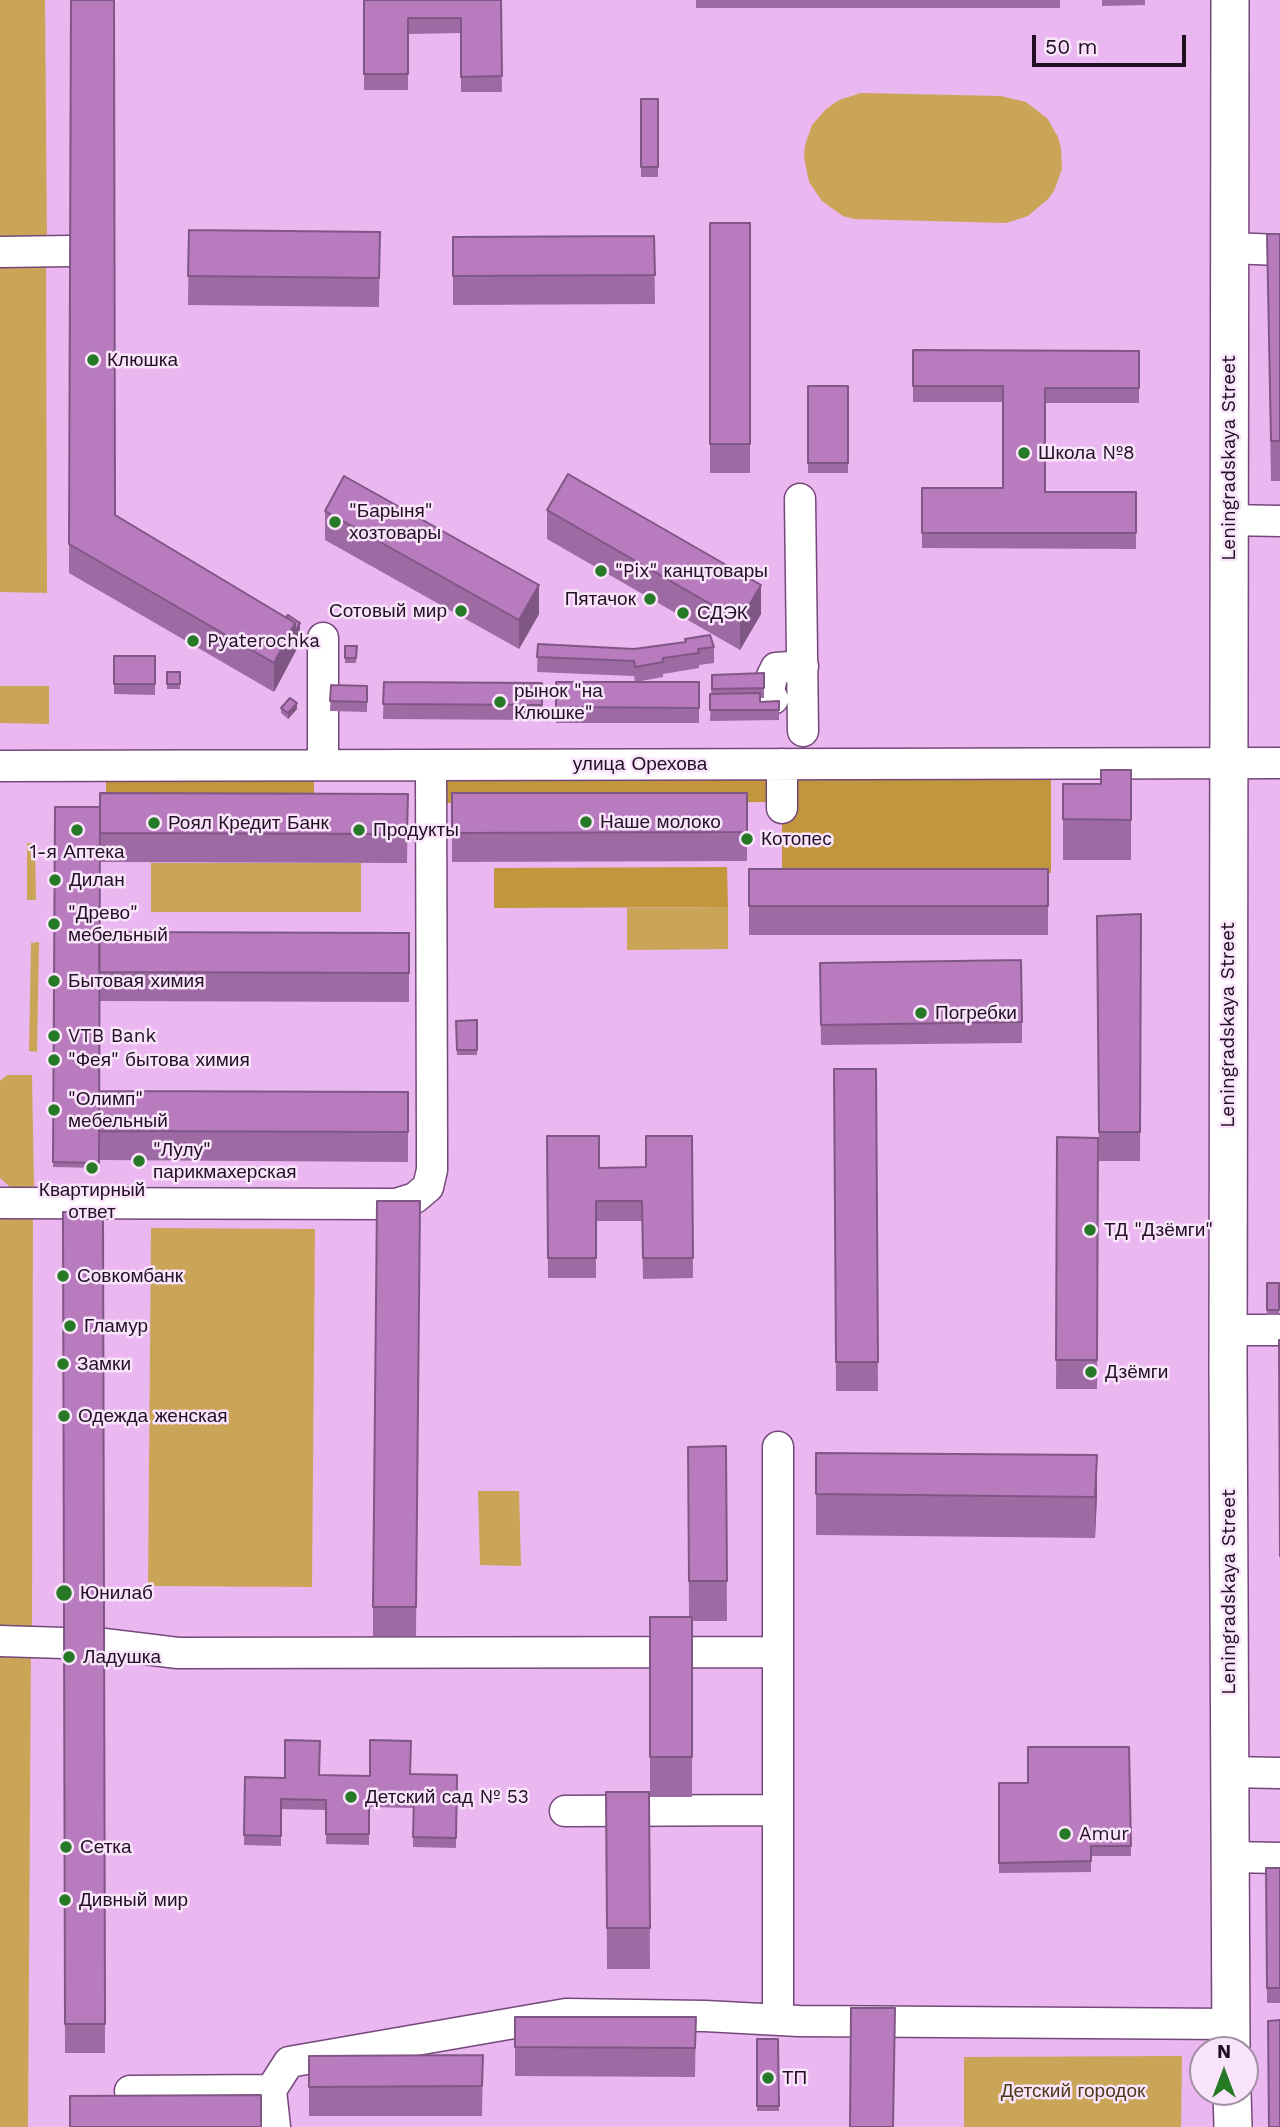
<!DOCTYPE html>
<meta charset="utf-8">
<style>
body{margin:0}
#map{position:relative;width:1280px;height:2127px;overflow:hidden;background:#eab7f0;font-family:"Work Sans",sans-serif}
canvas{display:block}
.north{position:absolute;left:1189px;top:2036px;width:70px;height:70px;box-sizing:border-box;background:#f9e4fb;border:2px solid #a38fa5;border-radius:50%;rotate:0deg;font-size:19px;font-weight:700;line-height:28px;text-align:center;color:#220f24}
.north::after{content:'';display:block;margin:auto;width:24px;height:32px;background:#277a25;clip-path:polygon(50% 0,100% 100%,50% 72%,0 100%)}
.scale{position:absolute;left:1032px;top:35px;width:154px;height:32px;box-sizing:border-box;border:4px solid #220f24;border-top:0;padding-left:9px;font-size:21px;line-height:24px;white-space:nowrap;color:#220f24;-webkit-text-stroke:5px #f9e4fb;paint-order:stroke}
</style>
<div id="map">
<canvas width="1280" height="2127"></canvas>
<div class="north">N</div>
<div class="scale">50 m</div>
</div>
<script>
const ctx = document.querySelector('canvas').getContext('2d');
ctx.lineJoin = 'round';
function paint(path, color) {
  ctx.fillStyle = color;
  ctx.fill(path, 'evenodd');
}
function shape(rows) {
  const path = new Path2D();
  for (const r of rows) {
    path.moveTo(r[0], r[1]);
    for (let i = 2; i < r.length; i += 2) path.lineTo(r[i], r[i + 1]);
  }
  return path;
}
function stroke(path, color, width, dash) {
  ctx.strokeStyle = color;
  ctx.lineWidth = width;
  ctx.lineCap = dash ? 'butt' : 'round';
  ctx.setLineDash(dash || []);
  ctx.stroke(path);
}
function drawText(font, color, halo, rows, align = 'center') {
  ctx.font = font + ' "Work Sans",sans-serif';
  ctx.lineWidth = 5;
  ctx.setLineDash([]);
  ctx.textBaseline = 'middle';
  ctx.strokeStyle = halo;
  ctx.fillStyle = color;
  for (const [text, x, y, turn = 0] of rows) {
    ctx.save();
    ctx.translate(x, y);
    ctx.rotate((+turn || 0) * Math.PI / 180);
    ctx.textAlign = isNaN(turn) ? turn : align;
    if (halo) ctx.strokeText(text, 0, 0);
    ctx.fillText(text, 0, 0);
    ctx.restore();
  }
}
paint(shape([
 [0,0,45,0,47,243,0,243],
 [861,93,1001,96,1026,102,1047,118,1058,137,1061,148,1062,169,1054,191,1048,199,1028,216,1006,223,854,219,843,216,822,201,809,182,804,157,805,145,812,125,826,109,839,100],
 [0,260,46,260,47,593,0,592],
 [0,686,49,686,49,724,0,723],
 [27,843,35,843,36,900,27,900],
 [151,863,361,863,361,912,151,912],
 [728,907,728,949,627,950,627,908],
 [39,942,37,1052,29,1051,31,943],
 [7,1075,32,1075,34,1188,10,1187,0,1178,0,1081],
 [0,1211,33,1211,32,1628,0,1628],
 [151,1228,315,1229,312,1587,148,1586],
 [478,1491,519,1491,521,1566,480,1565],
 [0,1649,31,1649,28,2127,0,2127],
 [1182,2056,1181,2127,964,2127,964,2057]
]), '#caa457');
paint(shape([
 [1051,764,1051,873,782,872,782,802,437,803,436,770],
 [106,771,314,771,314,802,106,802],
 [727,867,728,907,494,908,494,868]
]), '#c1963c');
const minor = shape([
 [1230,248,1280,250],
 [0,252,70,251],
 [800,499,803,731],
 [1229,520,1280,521],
 [323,638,323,765],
 [773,699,769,692,772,676,776,668,803,666],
 [0,766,1280,763],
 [782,808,782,764],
 [0,1203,396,1204,415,1198,428,1187,432,1170,432,1148,431,765],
 [1228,1330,1280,1330],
 [778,1447,778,2020],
 [0,1641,64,1643],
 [104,1644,178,1653,778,1652],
 [1228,1772,1280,1773],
 [565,1811,778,1810],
 [1229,1857,1280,1858],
 [271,2090,289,2062,566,2014,705,2016,799,2021,1230,2024],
 [130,2091,271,2090,275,2127]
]);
const major = shape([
 [1230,0,1228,1367,1231,2050],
 [1232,2092,1233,2127]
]);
stroke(minor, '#75487b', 33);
stroke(major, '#75487b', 40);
stroke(minor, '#fff', 30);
stroke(major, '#fff', 37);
paint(shape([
 [364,0,501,0,502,92,461,92,461,33,408,34,408,90,364,90],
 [696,0,1060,0,1060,8,696,8],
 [1102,0,1145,0,1145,5,1102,6],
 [641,99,658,99,658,177,641,177],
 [710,223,750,223,750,473,710,473],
 [189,230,380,232,379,307,188,305],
 [1267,234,1280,234,1280,481,1271,481],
 [654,236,655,304,453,305,453,237],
 [913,350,1139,351,1139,403,1045,403,1045,492,1136,492,1136,549,922,548,922,488,1003,488,1003,402,913,402],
 [808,386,848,386,848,473,808,473],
 [547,510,761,614,740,650,547,539],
 [325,511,539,614,519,649,325,540],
 [115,515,286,617,300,643,274,692,69,573,69,544],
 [685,639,714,647,714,663,699,665,699,668,663,674,663,677,635,682,699,682,699,723,556,723,556,682,635,682,634,676,537,672,538,644,634,649,685,642],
 [345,646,357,646,356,663,345,663],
 [114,656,155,656,155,695,114,694],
 [167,672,180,672,180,689,167,689],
 [764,673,764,698,760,698,760,702,779,701,779,720,710,721,712,675],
 [384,682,542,683,542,720,383,719],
 [331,685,367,686,367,712,330,711],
 [281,708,297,709,288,719,281,713],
 [1131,770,1131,860,1063,860,1063,784,1101,784],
 [452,793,747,793,747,861,452,862],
 [408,794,407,863,100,862,99,938,409,933,409,1002,99,1001,99,1091,408,1092,408,1162,99,1160,99,1168,53,1167,55,807,100,807],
 [749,869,1048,869,1048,935,749,935],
 [1141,914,1140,1161,1099,1161,1097,916],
 [820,963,1022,1022,1022,1043,821,1045],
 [477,1020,477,1055,457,1055,456,1021],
 [834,1069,876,1069,878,1391,836,1391],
 [547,1136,599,1168,646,1167,692,1136,693,1278,643,1279,642,1221,596,1221,596,1278,548,1278],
 [1057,1137,1098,1138,1097,1389,1056,1389],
 [420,1201,416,1636,373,1636,373,1607],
 [63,1212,103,1212,105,2053,65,2053],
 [1267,1283,1279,1283,1279,1315,1267,1315],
 [726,1446,727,1621,692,1621,692,1797,650,1797,650,1617,689,1617,688,1447],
 [816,1453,1097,1495,1095,1538,816,1535],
 [1129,1747,1131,1856,1091,1856,1091,1872,999,1873,999,1783,1028,1783],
 [410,1774,457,1775,456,1848,413,1847,413,1808,369,1807,369,1845,326,1844,326,1810,281,1809,281,1846,244,1845,245,1777,285,1778,319,1775,370,1776],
 [606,1792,649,1792,650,1969,607,1969],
 [1266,1868,1280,1868,1280,2003,1267,2003],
 [515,2017,696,2017,695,2077,515,2076],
 [757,2039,778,2039,779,2111,757,2111],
 [483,2055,482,2116,309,2116,309,2056]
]), '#9d6aa3');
paint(shape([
 [539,585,539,614,519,649,519,620],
 [761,585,761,614,740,650,740,621],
 [295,623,300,623,300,643,274,692,274,663],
 [297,703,297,709,288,719,288,713],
 [1097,1455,1097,1495,1095,1538,1095,1497]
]), '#805685');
const building = shape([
 [71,0,114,0,115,515,295,623,274,663,69,544,71,0],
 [364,0,501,0,502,76,461,77,461,18,408,18,408,74,364,74,364,0],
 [641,99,658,99,658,167,641,167,641,99],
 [710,223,750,223,750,444,710,444,710,223],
 [189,230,380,232,379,278,188,276,189,230],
 [1267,234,1280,234,1280,441,1271,441,1267,234],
 [654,236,655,275,453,276,453,237,654,236],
 [913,350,1139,351,1139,388,1045,388,1045,492,1136,492,1136,533,922,533,922,488,1003,488,1003,386,913,386,913,350],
 [808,386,848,386,848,463,808,463,808,386],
 [568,474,761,585,740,621,547,510,568,474],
 [344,476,539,585,519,620,325,511,344,476],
 [288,615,300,623,295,632,295,623,286,617,288,615],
 [710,635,714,647,698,649,699,653,663,658,663,662,635,667,634,661,537,657,538,644,634,649,686,642,685,639,710,635],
 [345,646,357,646,356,658,345,658,345,646],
 [114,656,155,656,155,684,114,684,114,656],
 [167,672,180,672,180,684,167,684,167,672],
 [764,673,764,688,712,689,712,675,764,673],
 [384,682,542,683,542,705,383,704,384,682],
 [556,682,699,682,699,708,556,707,556,682],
 [331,685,367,686,367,702,330,701,331,685],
 [760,693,760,702,779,701,779,710,710,710,710,694,760,693],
 [290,698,297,703,288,713,281,708,290,698],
 [1101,770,1131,770,1131,820,1063,819,1063,784,1101,784,1101,770],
 [100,793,408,794,407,834,100,833,100,793],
 [452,793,747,793,747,832,452,833,452,793],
 [55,807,100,807,99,1163,53,1162,55,807],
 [749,869,1048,869,1048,906,749,906,749,869],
 [1141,914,1140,1132,1099,1132,1097,916,1141,914],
 [99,932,409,933,409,973,99,972,99,932],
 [1021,960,1022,1022,821,1025,820,963,1021,960],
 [477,1020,477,1050,457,1050,456,1021,477,1020],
 [834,1069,876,1069,878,1362,836,1362,834,1069],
 [99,1091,408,1092,408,1132,99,1131,99,1091],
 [547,1136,599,1136,599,1168,646,1167,646,1136,692,1136,693,1258,643,1258,642,1201,596,1201,596,1258,548,1258,547,1136],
 [1057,1137,1098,1138,1097,1360,1056,1360,1057,1137],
 [377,1201,420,1201,416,1607,373,1607,377,1201],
 [63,1212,103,1212,105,2024,65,2024,63,1212],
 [1267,1283,1279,1283,1279,1310,1267,1310,1267,1283],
 [1279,1340,1280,1340,1280,1556,1279,1340],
 [726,1446,727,1581,689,1581,688,1447,726,1446],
 [816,1453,1097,1455,1095,1497,816,1494,816,1453],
 [650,1617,692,1617,692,1757,650,1757,650,1617],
 [285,1740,320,1741,319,1775,370,1776,370,1740,411,1741,410,1774,457,1775,456,1838,413,1837,414,1797,369,1797,369,1834,326,1834,326,1800,281,1799,281,1836,244,1835,245,1777,285,1778,285,1740],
 [1028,1747,1129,1747,1131,1846,1091,1846,1091,1861,999,1863,999,1783,1028,1783,1028,1747],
 [606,1792,649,1792,650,1928,607,1928,606,1792],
 [1266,1868,1280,1868,1280,1988,1267,1988,1266,1868],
 [851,2008,895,2008,893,2127,850,2127,851,2008],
 [515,2017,696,2017,695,2048,515,2047,515,2017],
 [1280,2020,1280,2127,1269,2127,1268,2021,1280,2020],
 [757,2039,778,2039,779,2106,757,2106,757,2039],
 [483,2055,482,2086,309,2087,309,2056,483,2055],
 [261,2095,261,2127,70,2127,70,2096,261,2095]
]);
paint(building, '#b77bbe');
stroke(building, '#805685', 2);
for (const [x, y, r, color] of [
 [93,360,7,"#277a25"],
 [1024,453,7,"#277a25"],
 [335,522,7,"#277a25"],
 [601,571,7,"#277a25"],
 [650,599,7,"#277a25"],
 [461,611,7,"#277a25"],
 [683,613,7,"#277a25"],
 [193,641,7,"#277a25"],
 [500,702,7,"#277a25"],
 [586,822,7,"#277a25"],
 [154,823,7,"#277a25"],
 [77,830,7,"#277a25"],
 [359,830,7,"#277a25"],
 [747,839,7,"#277a25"],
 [55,880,7,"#277a25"],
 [54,924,7,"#277a25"],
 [54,981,7,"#277a25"],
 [921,1013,7,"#277a25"],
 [54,1036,7,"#277a25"],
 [54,1060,7,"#277a25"],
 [54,1110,7,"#277a25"],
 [139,1161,7,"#277a25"],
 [92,1168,7,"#277a25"],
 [1090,1230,7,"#277a25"],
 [63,1276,7,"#277a25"],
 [70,1326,7,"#277a25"],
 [63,1364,7,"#277a25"],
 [1091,1372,7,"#277a25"],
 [64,1416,7,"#277a25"],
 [64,1593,9,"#277a25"],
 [69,1657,7,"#277a25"],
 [351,1797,7,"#277a25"],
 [1065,1834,7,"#277a25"],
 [66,1847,7,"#277a25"],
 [65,1900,7,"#277a25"],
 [768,2078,7,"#277a25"]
]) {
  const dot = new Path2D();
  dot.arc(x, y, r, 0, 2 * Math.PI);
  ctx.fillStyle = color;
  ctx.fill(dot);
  stroke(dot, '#f9e4fb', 2.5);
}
drawText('19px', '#220f24', '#f9e4fb', [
 ["Клюшка",107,360],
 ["Школа №8",1038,453],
 ["\"Барыня\"",349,511],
 ["хозтовары",349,533],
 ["\"Pix\" канцтовары",615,571],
 ["Пятачок",636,599,"right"],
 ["Сотовый мир",447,611,"right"],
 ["СДЭК",697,613],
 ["Pyaterochka",207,641],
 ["рынок \"на",514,691],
 ["Клюшке\"",514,713],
 ["Наше молоко",600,822],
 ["Роял Кредит Банк",168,823],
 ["Продукты",373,830],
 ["Котопес",761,839],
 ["1-я Аптека",77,852,"center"],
 ["Дилан",69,880],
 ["\"Древо\"",68,913],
 ["мебельный",68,935],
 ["Бытовая химия",68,981],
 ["Погребки",935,1013],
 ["VTB Bank",68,1036],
 ["\"Фея\" бытова химия",68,1060],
 ["\"Олимп\"",68,1099],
 ["мебельный",68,1121],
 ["\"Лулу\"",153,1150],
 ["парикмахерская",153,1172],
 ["Квартирный",92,1190,"center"],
 ["ответ",92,1212,"center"],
 ["ТД \"Дзёмги\"",1104,1230],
 ["Совкомбанк",77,1276],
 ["Гламур",84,1326],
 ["Замки",77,1364],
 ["Дзёмги",1105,1372],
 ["Одежда женская",78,1416],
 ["Юнилаб",80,1593],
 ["Ладушка",83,1657],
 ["Детский сад № 53",365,1797],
 ["Amur",1079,1834],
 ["Сетка",80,1847],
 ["Дивный мир",79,1900],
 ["ТП",782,2078]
], 'left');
drawText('19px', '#220f24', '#f9e4fb', [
 ["Leningradskaya Street",1229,458,-90],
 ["улица Орехова",640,764],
 ["Leningradskaya Street",1228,1025,-90],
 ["Leningradskaya Street",1229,1592,-90]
]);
drawText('19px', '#4c3a14', '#f9e4fb', [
 ["Детский городок",1073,2091]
]);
</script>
